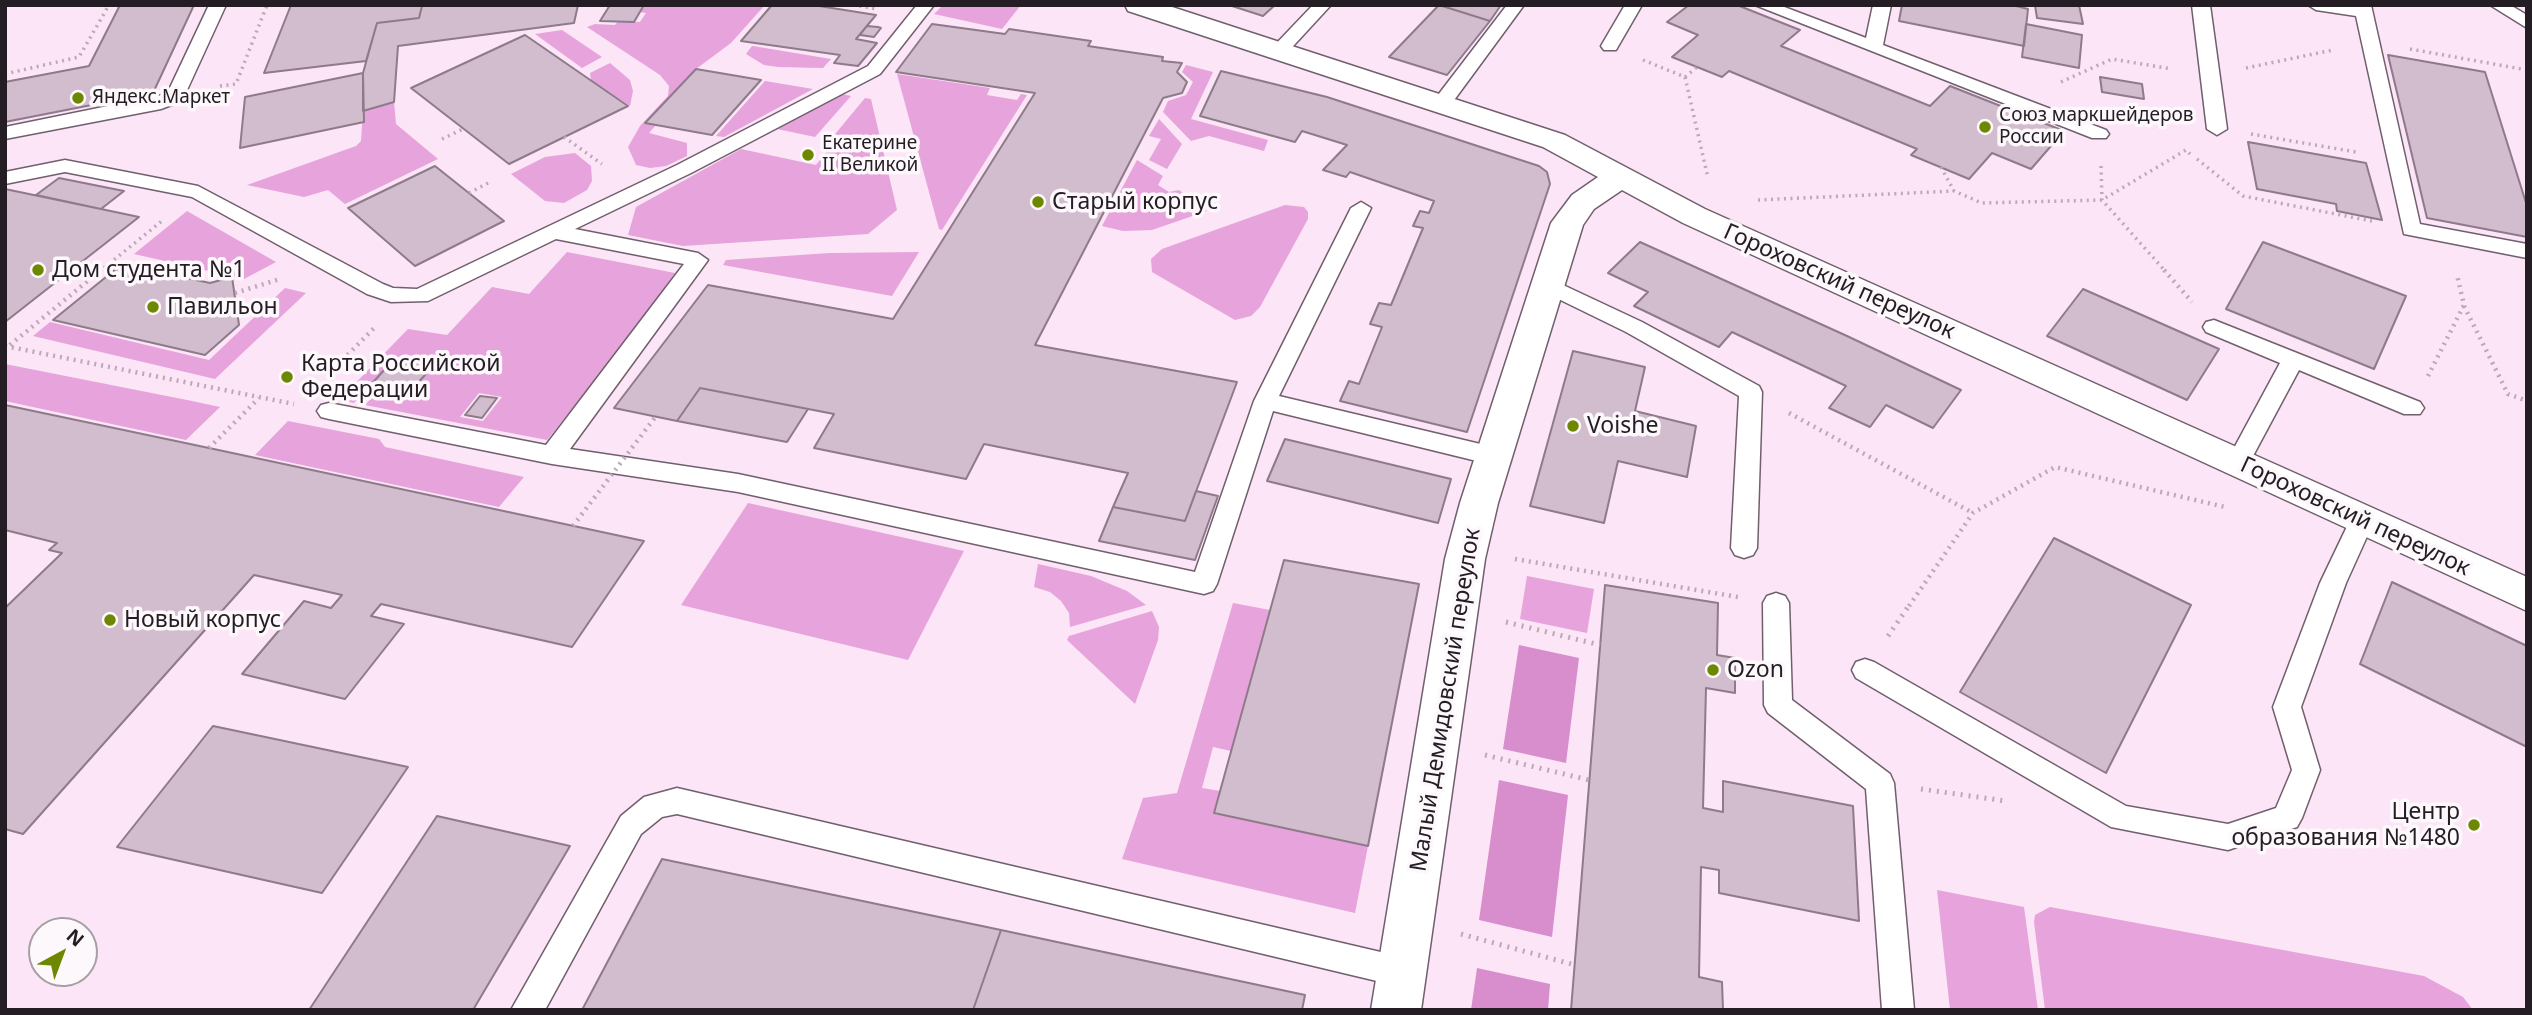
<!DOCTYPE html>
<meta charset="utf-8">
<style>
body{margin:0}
#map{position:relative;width:2532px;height:1015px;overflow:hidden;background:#fbe5f6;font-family:"Noto Sans",sans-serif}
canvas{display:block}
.frame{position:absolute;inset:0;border:7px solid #241d23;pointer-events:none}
.north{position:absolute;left:28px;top:917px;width:70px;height:70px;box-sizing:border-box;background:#fdf8fc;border:2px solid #a6a0a5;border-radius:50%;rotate:41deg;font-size:19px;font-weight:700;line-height:28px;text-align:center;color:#241d23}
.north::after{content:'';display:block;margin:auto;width:24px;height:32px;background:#6d8800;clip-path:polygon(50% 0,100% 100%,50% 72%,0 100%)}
</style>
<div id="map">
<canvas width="2532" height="1015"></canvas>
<div class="frame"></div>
<div class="north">N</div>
</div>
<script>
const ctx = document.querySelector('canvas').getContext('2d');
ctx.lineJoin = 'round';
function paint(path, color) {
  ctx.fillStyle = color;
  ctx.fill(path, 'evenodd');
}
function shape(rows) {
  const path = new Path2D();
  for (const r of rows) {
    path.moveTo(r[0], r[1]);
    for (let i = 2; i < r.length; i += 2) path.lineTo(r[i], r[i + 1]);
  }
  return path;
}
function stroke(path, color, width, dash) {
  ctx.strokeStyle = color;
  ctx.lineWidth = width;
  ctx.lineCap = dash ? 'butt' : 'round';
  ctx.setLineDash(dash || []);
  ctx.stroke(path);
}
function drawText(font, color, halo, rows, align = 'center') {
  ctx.font = font + ' "Noto Sans",sans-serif';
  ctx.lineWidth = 7;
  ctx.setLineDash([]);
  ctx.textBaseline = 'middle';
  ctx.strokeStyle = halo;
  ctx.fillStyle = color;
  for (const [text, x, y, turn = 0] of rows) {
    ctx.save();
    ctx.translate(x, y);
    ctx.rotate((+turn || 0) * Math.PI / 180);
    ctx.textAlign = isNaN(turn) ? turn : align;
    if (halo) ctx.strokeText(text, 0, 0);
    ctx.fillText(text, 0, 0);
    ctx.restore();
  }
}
paint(shape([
 [644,5,765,5,731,43,696,69,645,122,656,125,649,133,687,143,687,156,666,166,650,168,636,165,628,147,640,126,668,96,669,86,660,75,587,27,595,24,615,25,618,21,640,22,646,13,640,12],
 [943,5,1021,5,1002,29,934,14],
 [562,30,602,57,582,68,535,34],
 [752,46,753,46,831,59,823,68,778,67,764,65,746,54],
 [610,63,630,80,633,91,630,106,591,80,590,73],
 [1186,65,1213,72,1191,119,1268,140,1264,151,1209,136,1191,141,1163,112,1168,101,1186,95,1193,82,1182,72],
 [897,74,990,88,987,95,1017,100,1021,94,1027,95,942,230,939,229],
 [765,81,813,89,724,137,716,136],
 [842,94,851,96,815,137,777,129],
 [865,98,871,99,897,210,868,234,683,246,628,235,636,207,741,149,816,165,835,141,831,139],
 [394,102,396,124,438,159,345,204,328,190,304,197,247,185,356,146,361,141,363,111],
 [1159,119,1182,144,1167,169,1149,160,1161,139,1149,136],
 [575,153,591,166,592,181,587,190,564,203,545,201,511,174,545,157],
 [1137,160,1163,176,1158,185,1169,192,1179,190,1207,211,1152,230,1123,231,1102,226],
 [1285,205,1304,207,1308,212,1308,219,1260,307,1251,316,1235,320,1152,272,1151,259,1162,249],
 [187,211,276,262,244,279,134,254],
 [567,252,675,273,627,340,547,440,365,405,378,391,433,365,396,358,354,403,339,400,408,329,447,335,492,287,529,294],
 [479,393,502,397,483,421,460,417],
 [919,252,892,296,723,265,726,260,830,253],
 [285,288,306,293,215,379,33,336,50,322,209,360],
 [5,364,192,401,220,407,186,440,5,401],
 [288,421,379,439,385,447,524,477,499,507,255,455],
 [748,503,964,551,908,660,681,605],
 [1038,564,1091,576,1127,591,1146,605,1070,627,1069,613,1061,601,1050,592,1034,587],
 [1527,576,1594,589,1587,633,1520,619],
 [1233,603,1270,610,1231,751,1213,747,1202,788,1220,791,1215,814,1368,846,1355,913,1122,859,1143,798,1177,793],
 [1152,611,1159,627,1158,640,1135,704,1067,640,1069,636],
 [1937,890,2024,907,2038,1010,1950,1010],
 [2050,907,2424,976,2463,997,2473,1010,2045,1010,2034,922,2035,915]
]), '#e7a3db');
paint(shape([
 [1519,645,1579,658,1566,763,1503,749],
 [1499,780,1568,795,1552,937,1479,920],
 [1477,968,1550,984,1548,1010,1471,1010]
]), '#d88dcc');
const building = shape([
 [120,5,194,5,153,93,5,122,5,82,89,66,120,5],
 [291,5,429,5,422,6,419,18,377,23,366,61,264,73,291,5],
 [578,5,574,23,398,46,394,102,363,111,363,73,377,23,419,18,422,6,429,5,578,5],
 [610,5,644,5,634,22,600,21,610,5],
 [772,5,813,5,876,15,856,39,877,43,858,66,834,63,840,55,741,41,772,5],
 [1229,5,1275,5,1263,16,1229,5],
 [1439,5,1501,5,1490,21,1439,5],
 [1439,5,1490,21,1447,75,1389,57,1439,5],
 [1689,5,1737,5,1800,30,1781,46,1930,106,1950,86,2064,131,2031,169,1992,153,1969,179,1911,155,1917,149,1729,71,1722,77,1672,57,1698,35,1667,22,1689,5],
 [1902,5,2012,5,2028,9,2024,46,1899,21,1902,5],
 [2035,5,2079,5,2083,24,2037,18,2035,5],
 [932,24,1005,34,1009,29,1091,41,1088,46,1163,57,1162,61,1182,63,1177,72,1187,82,1182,93,1163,98,1035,345,1237,382,1185,521,1113,507,1128,473,984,444,966,479,814,448,834,414,700,388,677,421,614,408,708,285,893,319,1035,93,896,72,932,24],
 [2026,24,2082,35,2079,68,2022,57,2026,24],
 [867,26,878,27,881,28,874,37,860,35,867,26],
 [525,35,628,106,509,164,411,88,525,35],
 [2388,55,2485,72,2527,206,2527,237,2427,218,2388,55],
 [696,69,761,80,712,135,645,123,696,69],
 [1221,71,1327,97,1539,166,1547,172,1550,184,1467,432,1340,401,1349,381,1359,384,1382,327,1370,324,1379,303,1391,305,1423,228,1413,226,1420,211,1429,213,1434,201,1350,172,1346,177,1323,170,1347,145,1302,131,1295,142,1200,116,1221,71],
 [363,73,364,122,240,148,245,97,363,73],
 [2100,77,2142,84,2144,99,2102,92,2100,77],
 [2248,142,2366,163,2382,220,2337,211,2336,204,2257,189,2248,142],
 [435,166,504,221,415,266,348,208,435,166],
 [59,178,124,191,101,209,36,195,59,178],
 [5,189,101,209,139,217,5,322,5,189],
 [1640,242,1847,336,1961,390,1933,428,1886,405,1870,427,1829,408,1846,386,1732,332,1719,347,1634,306,1648,292,1608,273,1640,242],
 [2263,242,2406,296,2374,369,2226,309,2263,242],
 [122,264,210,283,232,277,239,325,205,355,53,320,122,264],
 [2083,289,2219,349,2187,400,2047,336,2083,289],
 [1573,351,1645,367,1635,411,1696,426,1687,477,1618,461,1604,523,1530,506,1573,351],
 [395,358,434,365,406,396,367,389,395,358],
 [700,388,808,409,787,442,677,421,700,388],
 [480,396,497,398,482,418,465,415,480,396],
 [5,405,209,448,644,541,572,647,381,604,371,616,404,624,345,699,242,674,304,601,331,608,342,595,254,575,23,834,5,829,5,608,62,553,49,550,57,543,5,530,5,405],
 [1285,439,1451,479,1438,523,1267,481,1285,439],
 [1196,491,1218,496,1195,560,1099,541,1113,507,1185,521,1196,491],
 [2054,538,2191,605,2106,773,1960,692,2054,538],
 [1284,560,1419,584,1368,846,1214,813,1284,560],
 [2392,582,2527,646,2527,747,2360,664,2392,582],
 [1605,585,1718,603,1717,655,1735,658,1735,693,1706,688,1703,808,1723,812,1723,781,1853,806,1859,921,1719,893,1719,870,1701,867,1699,977,1722,982,1723,1010,1571,1010,1605,585],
 [213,726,408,767,322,893,117,847,213,726],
 [437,816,570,846,473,1010,309,1010,437,816],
 [662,859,1001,930,973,1010,582,1010,662,859],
 [1001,930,1305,995,1302,1010,973,1010,1001,930]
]);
paint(building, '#d1bdcd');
stroke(building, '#8e7a8a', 2);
const service = shape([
 [209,5,226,5,182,101,161,109,5,139,5,127,167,94,209,5],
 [917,5,934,5,880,74,691,173,575,229,698,253,708,260,570,449,738,474,1195,572,1254,401,1351,208,1361,202,1371,208,1279,396,1493,447,1501,450,1505,456,1501,462,1493,465,1273,411,1217,584,1213,591,1204,594,738,492,552,464,329,419,321,417,317,411,321,405,329,403,546,445,684,264,556,239,428,301,391,302,367,294,192,197,65,172,5,184,5,172,65,160,198,186,383,284,393,288,417,289,677,165,868,66,917,5],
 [1313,5,1331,5,1284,56,1272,56,1269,52,1272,48,1313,5],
 [1507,5,1524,5,1449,107,1435,107,1433,103,1435,99,1507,5],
 [1625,5,1642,5,1616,50,1604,50,1601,46,1625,5],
 [1755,5,1779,5,1866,38,1873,5,1891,5,1883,45,2106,130,2109,134,2106,138,2092,138,1755,5],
 [2192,5,2210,5,2227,129,2217,135,2207,129,2192,5],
 [2308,5,2371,5,2420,224,2527,244,2527,258,2404,234,2356,16,2316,10,2308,5],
 [2490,5,2510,5,2527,15,2527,28,2490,5],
 [1546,277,1642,322,1759,386,1762,392,1757,548,1753,555,1744,558,1735,555,1731,548,1739,396,1626,332,1538,289,1535,284,1538,279,1546,277],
 [2214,320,2420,402,2424,408,2420,414,2404,414,2299,370,2246,469,2238,472,2230,469,2226,463,2280,363,2206,332,2203,327,2206,322,2214,320],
 [2362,511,2371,514,2374,521,2346,583,2301,707,2320,770,2302,818,2297,827,2228,850,2111,827,1856,678,1852,670,1856,662,1865,659,1874,662,2126,806,2228,824,2276,808,2292,770,2273,707,2320,583,2353,514,2362,511],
 [1776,593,1785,596,1789,603,1792,700,1890,774,1894,783,1914,1010,1882,1010,1866,789,1768,713,1764,705,1763,603,1767,596,1776,593],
 [677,788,1402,957,1413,961,1418,972,1413,983,1402,987,677,814,662,817,641,834,545,1010,511,1010,621,816,644,797,677,788]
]);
const minor = shape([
 [1125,5,1166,5,1565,135,1705,209,2527,577,2527,611,1683,223,1622,190,1594,209,1583,225,1498,503,1485,559,1421,1010,1371,1010,1445,559,1460,503,1551,223,1572,195,1598,177,1543,147,1128,11,1125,5]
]);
stroke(service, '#715f6d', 3);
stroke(minor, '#715f6d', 3);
stroke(shape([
 [853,5,877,9],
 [2410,49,2527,70],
 [1643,60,1685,77,1708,178],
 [2246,68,2333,50],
 [5,74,79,57,109,5],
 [1685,77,1697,67],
 [2061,82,2112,59,2172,69],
 [220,86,236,84,267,5],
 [2251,134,2356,152],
 [564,137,602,164],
 [442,139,463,129],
 [2197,159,2243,196,2372,221],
 [2101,166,2102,200,2166,272],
 [1941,167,1954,191],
 [469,193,492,181],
 [1758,200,1954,191,1982,203,2102,200,2186,150,2190,154],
 [99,272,163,220]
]), '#baa9b6', 3.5, [2, 4.5]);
stroke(shape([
 [2164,270,2192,302],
 [235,293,280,279],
 [2464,306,2508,394,2527,401],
 [10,345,101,270],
 [5,346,294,404],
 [328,375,376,326],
 [2428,376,2464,305,2457,275],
 [1789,413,1973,513],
 [209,448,259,398],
 [1515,559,1738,597],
 [1909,606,1973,513,2055,467,2225,507]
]), '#baa9b6', 4.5, [2, 5]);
stroke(shape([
 [1506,622,1600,645],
 [1888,636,1910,604],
 [1485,755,1589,780],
 [1921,789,2006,801],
 [1461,934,1575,965]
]), '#baa9b6', 5, [2, 6]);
paint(service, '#fff');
paint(minor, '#fff');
stroke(shape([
 [573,526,656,416]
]), '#baa9b6', 4.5, [2, 5]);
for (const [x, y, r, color] of [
 [78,98,7,"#6d8800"],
 [1985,127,7,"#6d8800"],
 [808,155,7,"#6d8800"],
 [1038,202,7,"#6d8800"],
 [38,270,7,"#6d8800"],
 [153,307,7,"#6d8800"],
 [287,377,7,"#6d8800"],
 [1573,426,7,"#6d8800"],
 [110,620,7,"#6d8800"],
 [1713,670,7,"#6d8800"],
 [2474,825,7,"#6d8800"]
]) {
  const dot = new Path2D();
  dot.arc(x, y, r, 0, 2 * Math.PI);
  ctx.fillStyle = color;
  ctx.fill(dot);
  stroke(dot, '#fdf8fc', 2.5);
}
drawText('19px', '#241d23', '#fdf8fc', [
 ["Яндекс.Маркет",92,98],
 ["Союз маркшейдеров",1999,116],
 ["России",1999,138],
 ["Екатерине",822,144],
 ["II Великой",822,166]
], 'left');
drawText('23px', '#241d23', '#fdf8fc', [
 ["Старый корпуc",1052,202],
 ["Дом студента №1",52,270],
 ["Павильон",167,307],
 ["Карта Российской",301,364],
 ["Федерации",301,390],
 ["Voishe",1587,426],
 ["Новый корпус",124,620],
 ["Ozon",1727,670],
 ["Центр",2460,812,"right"],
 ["образования №1480",2460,838,"right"]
], 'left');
drawText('23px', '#241d23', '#fdf8fc', [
 ["Гороховский переулок",1839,282,24],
 ["Гороховский переулок",2355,517,25],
 ["Малый Демидовский переулок",1446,700,-81]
]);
</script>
